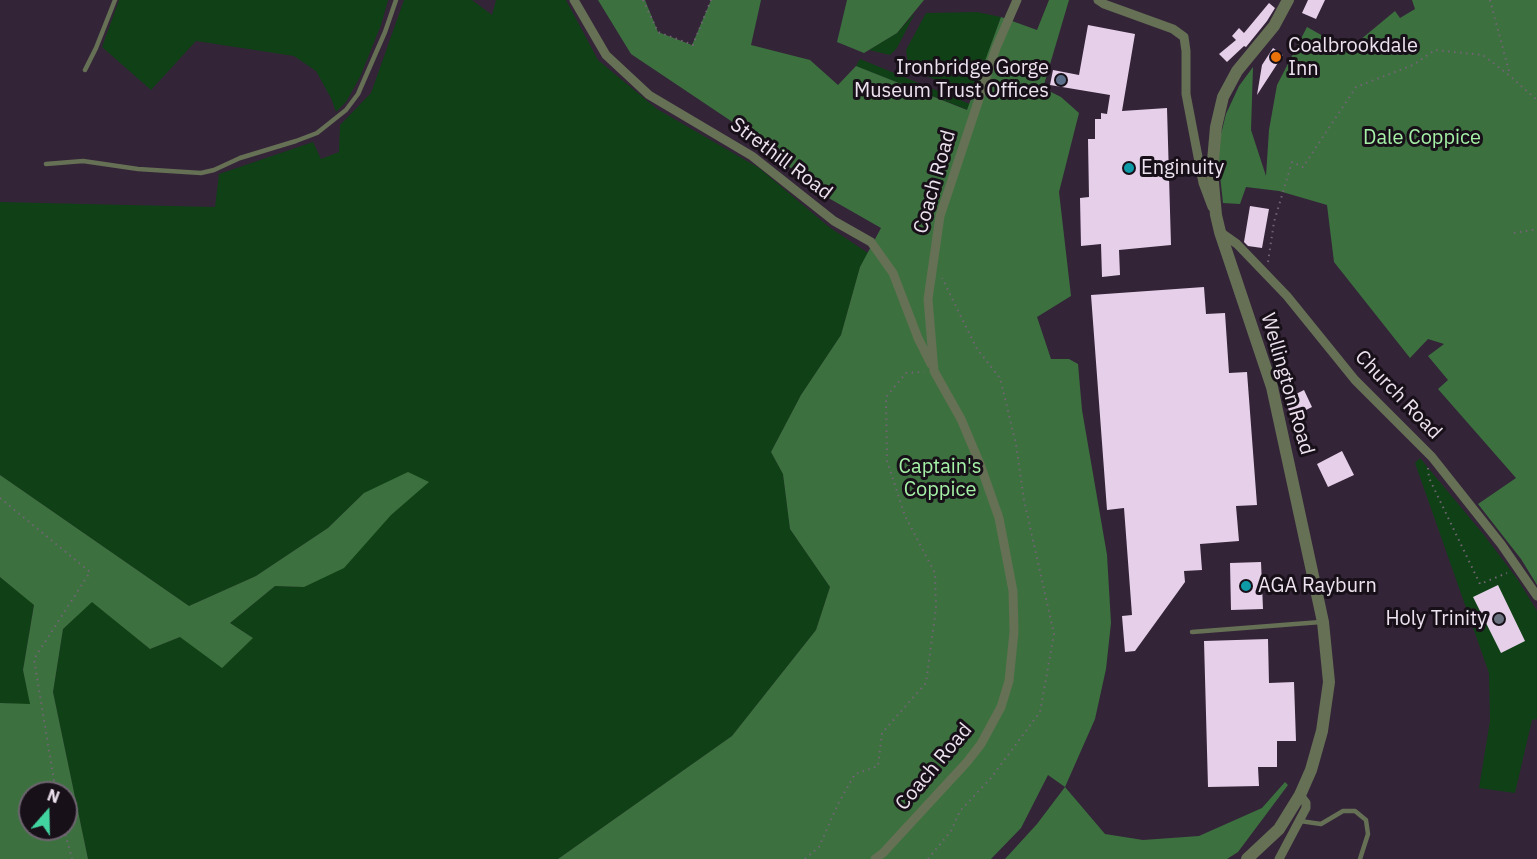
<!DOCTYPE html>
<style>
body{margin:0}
#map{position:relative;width:1537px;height:859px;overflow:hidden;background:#342438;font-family:"IBM Plex Sans",sans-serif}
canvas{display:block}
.north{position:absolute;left:18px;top:781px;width:60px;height:60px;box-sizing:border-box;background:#181019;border:2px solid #6d646f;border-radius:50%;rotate:20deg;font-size:16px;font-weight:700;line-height:24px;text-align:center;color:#ede2ef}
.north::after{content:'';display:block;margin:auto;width:21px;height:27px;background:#42d4a0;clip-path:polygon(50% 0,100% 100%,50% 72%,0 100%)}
</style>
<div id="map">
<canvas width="1537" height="859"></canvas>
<div class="north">N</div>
</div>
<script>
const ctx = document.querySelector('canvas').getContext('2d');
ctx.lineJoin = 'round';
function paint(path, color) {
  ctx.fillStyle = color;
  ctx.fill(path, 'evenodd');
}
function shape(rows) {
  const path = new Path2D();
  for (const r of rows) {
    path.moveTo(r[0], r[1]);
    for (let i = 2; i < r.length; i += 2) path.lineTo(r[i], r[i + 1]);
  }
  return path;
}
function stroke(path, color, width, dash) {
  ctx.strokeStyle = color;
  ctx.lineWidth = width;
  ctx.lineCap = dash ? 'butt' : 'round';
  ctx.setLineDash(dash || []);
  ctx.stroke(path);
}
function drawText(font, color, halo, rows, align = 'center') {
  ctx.font = font + ' "IBM Plex Sans",sans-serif';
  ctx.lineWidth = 6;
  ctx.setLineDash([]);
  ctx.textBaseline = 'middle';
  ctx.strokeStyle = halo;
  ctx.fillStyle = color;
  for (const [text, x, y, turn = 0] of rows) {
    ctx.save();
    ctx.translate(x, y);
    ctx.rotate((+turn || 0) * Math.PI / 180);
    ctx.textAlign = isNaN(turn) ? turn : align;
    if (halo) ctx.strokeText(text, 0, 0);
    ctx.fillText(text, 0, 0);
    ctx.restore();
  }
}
paint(shape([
 [119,0,388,0,381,25,360,77,346,102,336,112,331,98,316,71,294,56,196,41,151,90,102,47],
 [404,0,472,0,492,15,496,0,566,0,598,60,657,109,759,168,829,227,868,253,860,267,841,335,801,395,771,452,783,474,790,529,830,587,816,630,732,736,558,859,88,859,53,692,63,629,92,601,150,649,180,637,253,638,230,623,275,586,304,587,428,482,364,493,328,528,256,576,189,606,0,475,0,202,215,207,219,174,313,142,321,159,339,152,340,125,371,93],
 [977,12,1001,17,973,95,909,69,906,50,926,13],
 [915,13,897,48,890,55,869,50,897,33],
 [860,59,970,104,968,110,856,66],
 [1420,458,1484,535,1518,580,1537,611,1537,719,1532,720,1515,793,1479,788,1490,721,1489,673,1415,463],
 [0,577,34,604,23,670,31,705,0,703]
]), '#104116');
paint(shape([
 [598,0,645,0,658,32,692,45,711,0,761,0,751,45,810,60,838,85,856,66,967,110,1001,17,1037,30,1049,0,1069,0,1043,88,1061,97,1079,113,1059,192,1071,296,1037,317,1051,359,1069,359,1078,364,1082,410,1107,555,1111,623,1106,669,1095,719,1065,787,1105,834,1143,840,1199,836,1262,808,1285,782,1288,785,1238,852,1227,859,1005,859,1037,824,1065,787,1048,775,1021,828,991,859,558,859,732,736,816,630,830,587,790,529,783,474,771,452,801,395,841,335,860,267,881,228,825,196,743,129,631,54],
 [847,0,924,0,897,33,864,53,837,42],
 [1412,0,1537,0,1537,585,1521,559,1478,504,1516,478,1438,389,1448,380,1428,356,1444,344,1428,339,1410,358,1334,262,1327,205,1279,191,1246,187,1240,204,1223,203,1218,157,1221,134,1226,114,1239,86,1253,67,1251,130,1266,176,1269,130,1277,85,1307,27,1348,50,1395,11,1400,18,1415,9],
 [408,472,429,482,391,515,344,568,304,587,275,586,230,623,253,638,222,668,180,637,150,649,92,602,63,629,53,692,88,859,0,859,0,703,30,704,23,670,34,605,0,577,0,475,189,606,256,576,328,528,364,493],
 [30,793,66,793,66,829,30,829]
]), '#3c713f');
paint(shape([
 [1308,0,1325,0,1316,19,1302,13],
 [1269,3,1275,8,1267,21,1246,47,1244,46,1227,62,1219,54,1236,40,1232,36,1239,28,1244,33],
 [1088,25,1135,34,1122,111,1167,108,1171,245,1119,250,1120,275,1102,277,1101,244,1081,246,1080,198,1089,197,1088,139,1095,139,1095,119,1101,119,1101,113,1107,114,1110,95,1050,85,1053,70,1079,75],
 [1273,48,1283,55,1257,95,1262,65],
 [1250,206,1269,209,1262,248,1248,246,1244,242],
 [1204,287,1206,314,1225,313,1229,373,1247,372,1257,505,1236,506,1239,541,1200,544,1202,570,1184,571,1185,582,1135,651,1125,652,1122,616,1132,615,1124,508,1107,510,1091,295],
 [1304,390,1312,407,1292,417,1284,400],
 [1342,451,1354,475,1328,487,1317,464],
 [1261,562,1263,609,1231,610,1230,563],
 [1498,585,1525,641,1501,653,1473,597],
 [1268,639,1269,683,1294,682,1296,741,1277,741,1277,767,1258,767,1259,786,1208,787,1204,641]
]), '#e5cfe9');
stroke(shape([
 [643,0,658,32,693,45,711,0],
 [1490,0,1510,75],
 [1514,233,1537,229],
 [1268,262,1274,222,1292,162,1303,167,1356,87,1413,65,1435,50,1483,55,1510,76,1537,100],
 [1428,468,1429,478,1480,584,1507,573],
 [0,498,90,572,34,659,56,793],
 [64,829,72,859],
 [805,859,819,847,838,804,855,774,878,766,882,733,926,683,936,608,935,573,905,516,887,461,886,397,906,373,924,372],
 [928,859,951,831,960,811,991,778,1040,712,1054,634,1024,500,1016,444,1000,378,977,349,942,278]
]), '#726475', 2, [1.5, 4.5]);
stroke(shape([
 [85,70,96,48,115,0],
 [46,164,83,161,138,169,201,173,214,170,240,158,296,141,317,133,346,110,358,94,385,32,396,0],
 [1192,632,1321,622],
 [1300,821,1321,824,1343,811,1355,811,1366,820,1368,834,1360,859]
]), '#657055', 4.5);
stroke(shape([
 [574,0,606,55,649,95,752,156,834,221,871,242,893,273,918,338,931,364],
 [1098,0,1104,4,1173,29,1184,37,1186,51,1186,94,1203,183,1212,207],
 [1220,232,1237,244,1287,296,1355,380,1432,457,1501,544,1537,596],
 [875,859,883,853,967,762,981,744,1001,707,1009,681,1014,632,1013,591,999,518,980,464,961,419,934,371,928,299,940,216,996,48,1017,0],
 [1279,859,1306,808,1306,803,1300,795]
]), '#657055', 9);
stroke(shape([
 [1247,859,1279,829,1300,795,1311,770,1322,731,1329,682,1323,622,1272,387,1220,232,1216,215,1212,172,1216,127,1223,97,1237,71,1274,26,1288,0]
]), '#657055', 12);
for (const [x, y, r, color] of [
 [1276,57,6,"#e8710a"],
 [1061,80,6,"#5c6f8a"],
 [1129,168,6,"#0f9aa8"],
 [1246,586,6,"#0f9aa8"],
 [1499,619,6,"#6b7280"]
]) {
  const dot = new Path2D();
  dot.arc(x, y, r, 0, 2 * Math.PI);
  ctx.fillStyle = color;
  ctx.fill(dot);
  stroke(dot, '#181019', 2);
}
drawText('20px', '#ede2ef', '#181019', [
 ["Coalbrookdale",1288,46],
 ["Inn",1288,69],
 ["Ironbridge Gorge",1049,68,"right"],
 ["Museum Trust Offices",1049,91,"right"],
 ["Enginuity",1141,168],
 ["AGA Rayburn",1258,586],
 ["Holy Trinity",1487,619,"right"]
], 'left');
drawText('20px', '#a5f2a7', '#181019', [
 ["Dale Coppice",1422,138],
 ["Captain's",940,467],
 ["Coppice",940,490]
]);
drawText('20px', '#ede2ef', '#181019', [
 ["Strethill Road",781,159,37],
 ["Coach Road",935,182,-74],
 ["Wellington Road",1287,384,74],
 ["Church Road",1398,395,46],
 ["Coach Road",934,767,-50]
]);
</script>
